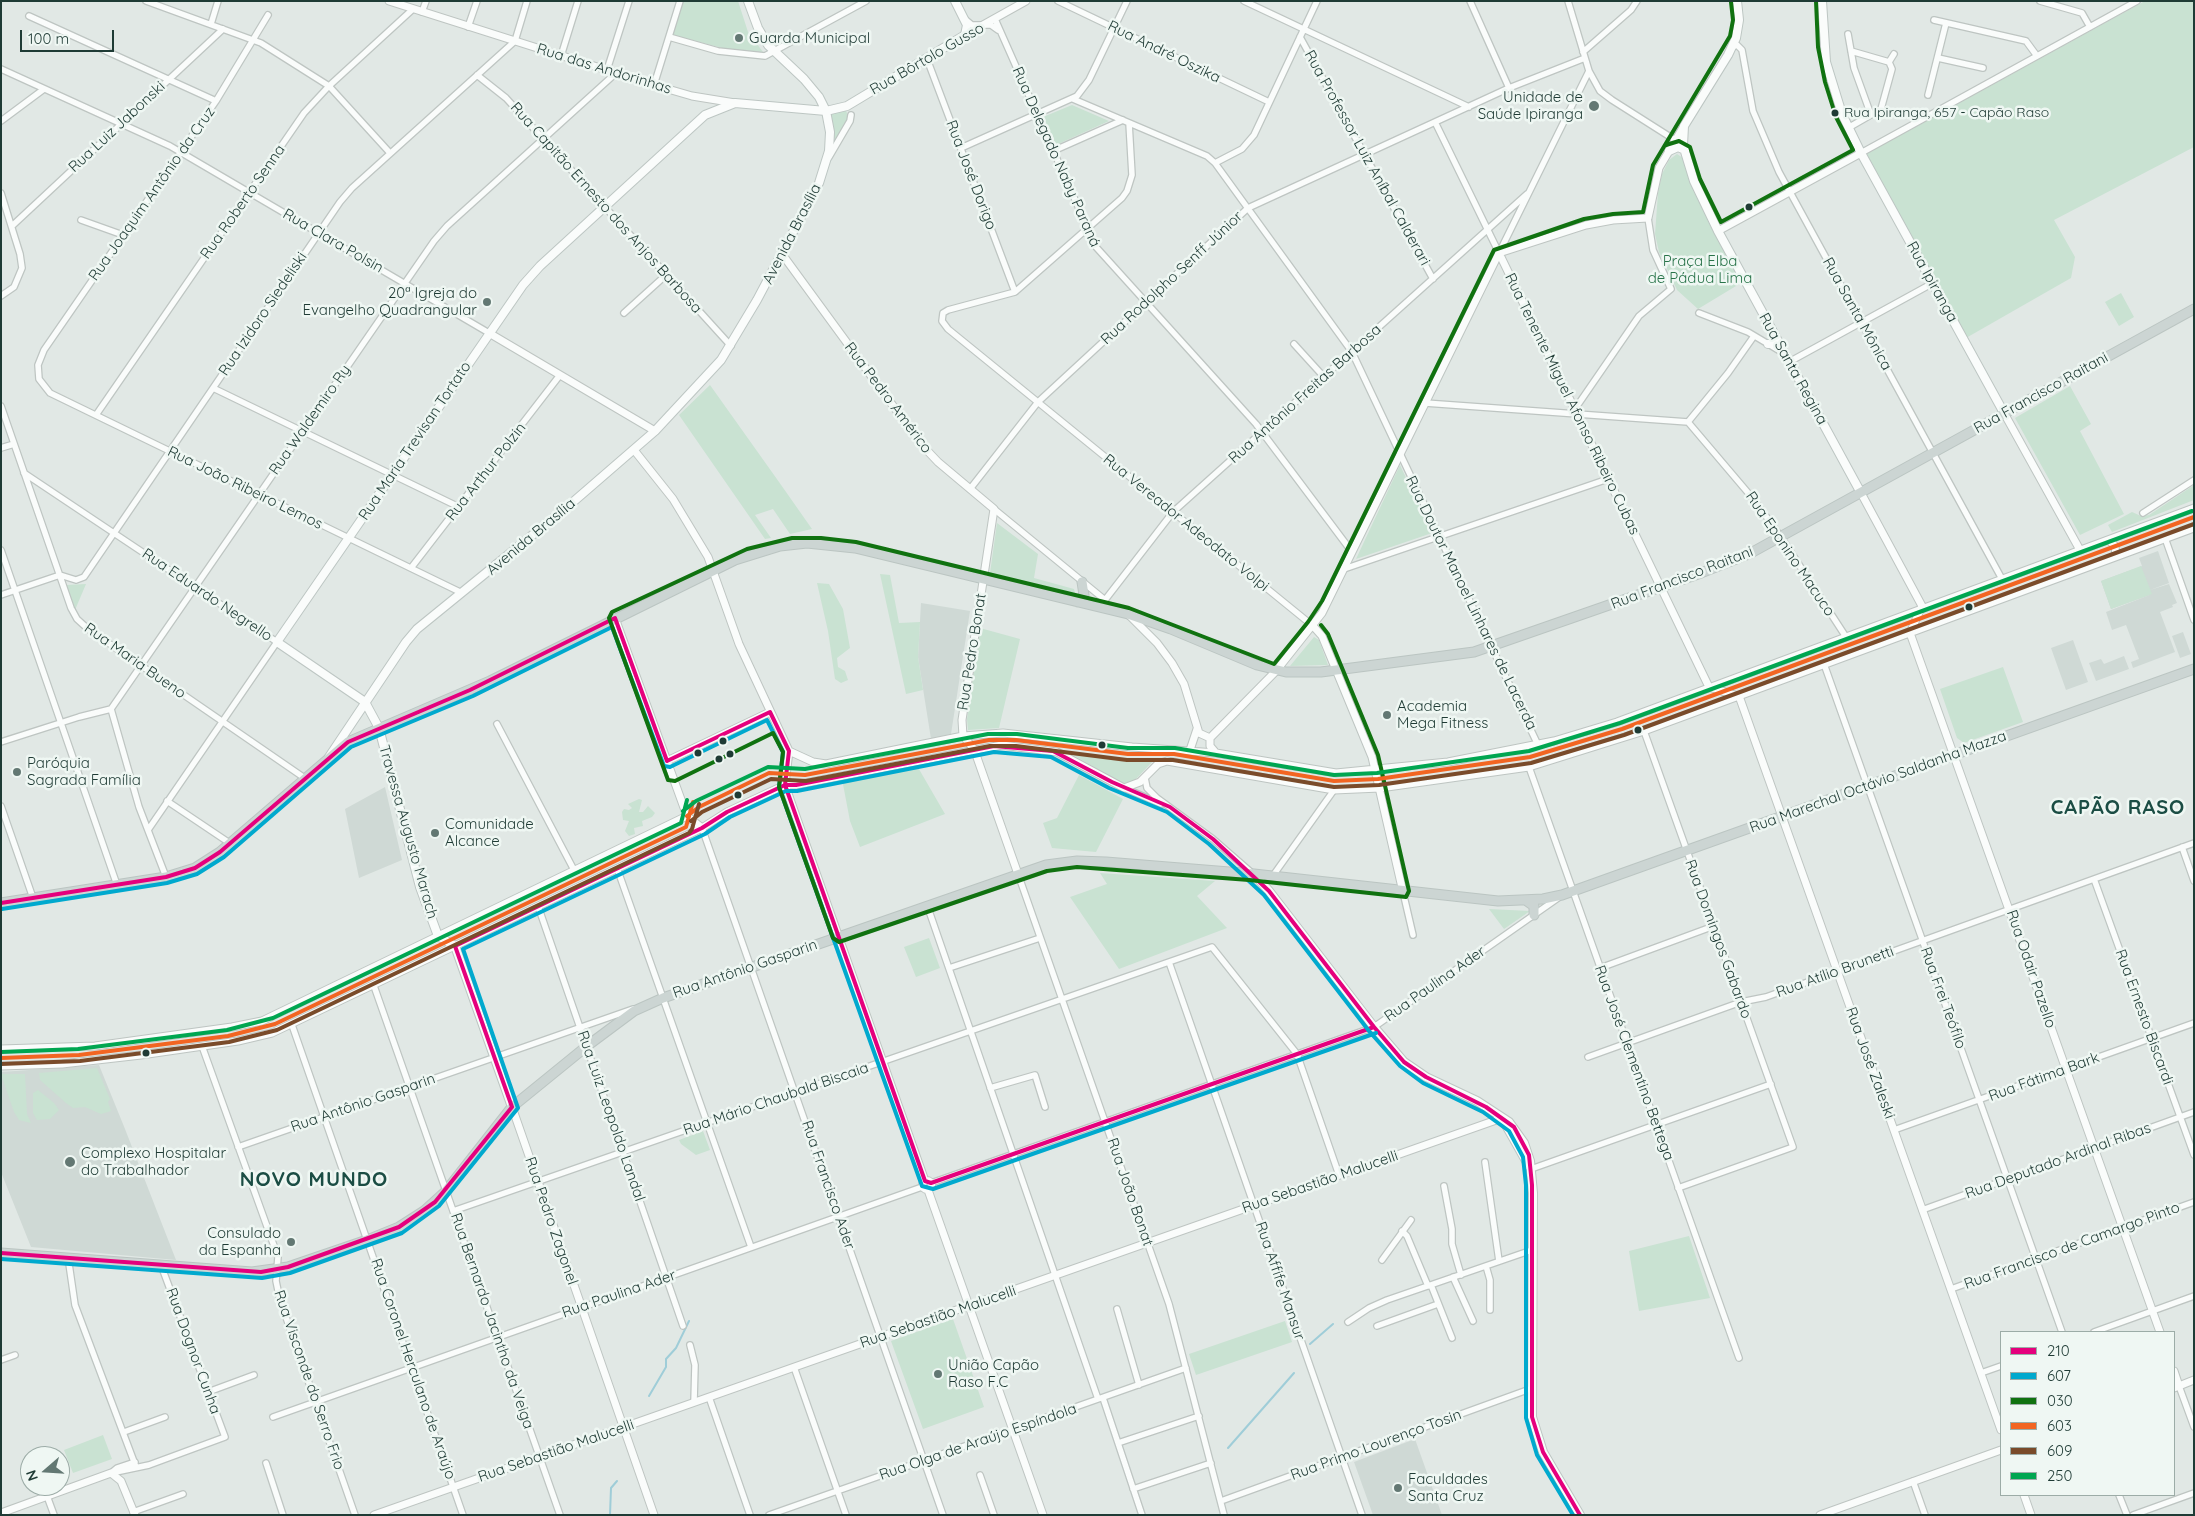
<!DOCTYPE html>
<meta charset="utf-8">
<style>
body{margin:0}
#map{position:relative;width:2195px;height:1516px;overflow:hidden;background:#e1e8e5;font-family:Quicksand,sans-serif}
canvas{display:block}
.frame{position:absolute;inset:0;border:2px solid #1f3b35;pointer-events:none}
.legend{position:absolute;left:2000px;top:1331px;width:175px;height:165px;box-sizing:border-box;background:#eff7f3;border:1px solid #9caca7;margin:0;padding:6px 9px;list-style:none;font-size:15px;color:#1f3b35}
.legend li{display:flex;align-items:center;gap:10px;height:25px}
.legend b{width:25px;border:1px solid #9caca7}
.north{position:absolute;left:20px;top:1446px;width:50px;height:50px;box-sizing:border-box;background:#eff7f3;border:1px solid #9caca7;border-radius:50%;rotate:251deg;font-size:14px;font-weight:700;line-height:20px;text-align:center;color:#1f3b35}
.north::after{content:'';display:block;margin:auto;width:18px;height:22px;background:#637873;clip-path:polygon(50% 0,100% 100%,50% 72%,0 100%)}
.scale{position:absolute;left:20px;top:30px;width:94px;height:22px;box-sizing:border-box;border:2px solid #1f3b35;border-top:0;padding-left:6px;font-size:15px;line-height:18px;white-space:nowrap;color:#1f3b35;-webkit-text-stroke:4px #eff7f3;paint-order:stroke}
</style>
<div id="map">
<canvas width="2195" height="1516"></canvas>
<div class="frame"></div>
<ul class="legend">
<li><b style="height:6px;background:#e5007d"></b>210</li>
<li><b style="height:6px;background:#00a9ce"></b>607</li>
<li><b style="height:6px;background:#107210"></b>030</li>
<li><b style="height:6px;background:#f26522"></b>603</li>
<li><b style="height:6px;background:#7a4b2a"></b>609</li>
<li><b style="height:6px;background:#00a651"></b>250</li>
</ul>
<div class="north">N</div>
<div class="scale">100 m</div>
</div>
<script>
const ctx = document.querySelector('canvas').getContext('2d');
ctx.lineJoin = 'round';
function paint(path, color) {
  ctx.fillStyle = color;
  ctx.fill(path, 'evenodd');
}
function shape(rows) {
  const path = new Path2D();
  for (const r of rows) {
    if (r.length === 3) {
      path.moveTo(r[0] + r[2], r[1]);
      path.arc(r[0], r[1], r[2], 0, 2 * Math.PI);
      continue;
    }
    path.moveTo(r[0], r[1]);
    for (let i = 2; i < r.length; i += 2) path.lineTo(r[i], r[i + 1]);
  }
  return path;
}
function stroke(path, color, width, dash) {
  ctx.strokeStyle = color;
  ctx.lineWidth = width;
  ctx.lineCap = dash ? 'butt' : 'round';
  ctx.setLineDash(dash || []);
  ctx.stroke(path);
}
function drawText(font, color, halo, rows, align = 'center') {
  ctx.font = font + ' Quicksand,sans-serif';
  ctx.lineWidth = 5;
  ctx.setLineDash([]);
  ctx.textBaseline = 'middle';
  ctx.strokeStyle = halo;
  ctx.fillStyle = color;
  for (const [text, x, y, turn = 0] of rows) {
    ctx.save();
    ctx.translate(x, y);
    ctx.rotate((+turn || 0) * Math.PI / 180);
    ctx.textAlign = isNaN(turn) ? turn : align;
    if (halo) ctx.strokeText(text, 0, 0);
    ctx.fillText(text, 0, 0);
    ctx.restore();
  }
}
paint(shape([
 [2158,551,2169,583,2150,590,2169,584,2177,603,2172,605,2173,607,2160,612,2175,652,2133,668,2131,662,2139,659,2126,625,2112,630,2106,612,2152,594,2111,609,2101,581,2142,566,2139,558],
 [921,603,970,611,951,734,931,739,918,657],
 [2183,632,2191,654,2180,658,2172,636],
 [2073,640,2088,682,2066,690,2051,648],
 [2124,656,2129,669,2096,681,2089,663,2101,659,2104,664],
 [385,787,402,860,359,878,345,809],
 [99,1065,125,1129,176,1260,31,1247,1,1172,1,1072],
 [1415,1439,1442,1515,1373,1515,1354,1462]
]), '#cfd9d5');
paint(shape([
 [683,1,738,1,748,32,763,52,726,49,673,35],
 [2145,1,2194,1,2194,147,2054,220,2075,257,2071,278,1966,338,1866,154],
 [1072,105,1109,121,1056,145,1043,117],
 [846,110,849,120,835,144,831,114],
 [1677,154,1683,158,1709,223,1741,283,1698,309,1677,290,1659,252,1655,234,1658,193,1662,174,1669,160],
 [2121,293,2134,317,2119,326,2105,302],
 [710,385,779,482,812,529,790,534,773,509,755,515,771,538,765,539,679,415],
 [2070,386,2091,424,2080,431,2124,514,2080,535,2015,418],
 [1400,465,1432,533,1356,559],
 [2194,485,2194,500,2112,532,2108,525,2132,512,2141,516,2149,515],
 [997,523,1038,554,1034,578,1074,589,1075,593,990,573],
 [2141,566,2152,594,2111,609,2101,581],
 [880,574,890,575,899,623,920,622,918,657,923,690,906,694],
 [817,583,829,584,843,609,850,648,837,658,838,667,845,671,848,680,841,683,835,679,828,631],
 [86,584,75,610,66,585],
 [980,628,1020,639,999,728,968,730,967,719],
 [1314,637,1319,640,1328,665,1290,666],
 [2003,667,2023,722,1964,743,1957,738,1940,689],
 [1070,753,1153,761,1135,780,1125,783,1119,782],
 [916,764,945,814,860,847,850,821,842,779],
 [1079,775,1123,799,1096,852,1052,848,1043,823,1057,818],
 [639,799,642,800,639,812,643,812,648,806,655,813,652,817,642,821,643,826,634,828,635,834,629,836,625,831,629,821,623,820,622,812,624,809,629,810,632,808,628,804],
 [1100,873,1215,881,1197,896,1227,928,1119,969,1070,897,1107,884],
 [1489,909,1530,911,1504,929],
 [929,938,940,968,916,977,904,947],
 [97,1068,110,1099,108,1102,111,1111,101,1114,85,1107,73,1108,66,1103,40,1080,39,1073],
 [1,1074,25,1074,27,1114,31,1123,19,1120,14,1112],
 [38,1090,54,1103,59,1110,50,1119,37,1120,33,1113,33,1093],
 [703,1131,710,1150,696,1155,681,1144,679,1140],
 [1689,1236,1710,1298,1639,1311,1629,1251],
 [953,1319,984,1407,923,1429,891,1341],
 [1285,1321,1292,1342,1196,1375,1189,1354],
 [103,1435,112,1459,73,1473,64,1450]
]), '#c9e2d2');
stroke(shape([
 [1310,1344,1333,1324],
 [649,1396,666,1367,666,1359,676,1348,689,1321],
 [1228,1448,1294,1373],
 [610,1515,611,1488,617,1481]
]), '#9fcdd8', 2);
const minor = shape([
 [146,1,261,43,329,86,390,153],
 [1058,1,1269,102],
 [1244,1,1469,107],
 [1470,1,1509,88],
 [1568,1,1589,71,1600,91,1612,100,1675,140],
 [2040,1,2082,13,2090,27],
 [422,12,426,1],
 [268,15,216,101,44,350,38,365,39,379,50,393,462,593],
 [29,16,216,101],
 [995,19,1096,247,1256,424,1352,552],
 [966,20,972,25,991,25,998,30],
 [1934,20,2026,41,2037,56],
 [211,24,218,1],
 [468,27,477,1],
 [1848,34,1854,68,1871,115],
 [669,37,718,51,765,56,866,1],
 [1300,37,1433,279],
 [1732,47,1737,45,1742,50,1753,111,1779,172,2002,579],
 [1583,52,1631,10,1637,1],
 [561,56,578,1],
 [1938,58,1983,68],
 [927,59,1015,292],
 [1889,62,1894,54],
 [1,69,170,146,489,333],
 [607,70,629,1],
 [477,75,506,98,731,346],
 [654,85,680,1],
 [1928,95,1946,23],
 [1073,99,1207,156,1215,163,1352,352,1538,745],
 [1,121,44,89],
 [1435,122,1499,253],
 [1129,123,1132,175,1127,191,1122,198,1015,292,948,310,943,313,942,321,948,329,1313,626],
 [1848,128,1881,109,1892,69,1889,62,1851,51],
 [961,148,1077,96,1089,80,1127,1],
 [1053,151,1123,120],
 [1861,153,2137,1],
 [829,157,850,121,851,115],
 [1215,163,1242,149,1254,135,1317,1],
 [1,193,20,254,22,268,14,287,1,296],
 [81,220,123,235],
 [12,226,223,29],
 [1499,253,1589,71],
 [624,313,666,275],
 [1699,313,1748,332,1785,354],
 [1294,344,1324,377],
 [1789,362,1933,283],
 [213,388,459,507],
 [1425,403,1688,422,1755,501,1781,537,1846,637],
 [1,406,71,608,77,619,88,629,306,779],
 [1575,409,1639,316,1671,289,1653,250,1648,218],
 [96,415,304,113,329,86,413,9],
 [1688,422,1728,373,1754,336],
 [1,448,14,444],
 [24,473,277,642,148,830],
 [970,489,1038,402,1248,208,1509,88,1585,58],
 [994,509,1105,600],
 [2143,513,2194,480],
 [2165,538,2194,620],
 [1,550,117,885],
 [411,568,560,375],
 [1344,569,1608,479],
 [1,595,60,575,76,580,84,577,340,202,352,188,515,41,527,1],
 [1096,606,1105,600,1173,512,1527,194],
 [1824,664,2062,1332],
 [111,709,139,807,166,877],
 [497,724,574,870],
 [1644,731,1793,1147,1678,1188],
 [1,742,79,717,111,709,434,241,447,226,616,73],
 [1529,767,1739,1358],
 [1145,778,1147,788,1157,798,1213,839,1252,873],
 [1124,788,1161,804],
 [167,801,231,844],
 [1,806,33,898],
 [702,828,943,1515],
 [2182,847,2194,881],
 [617,868,751,1247],
 [1018,874,1169,1304,1224,1515],
 [1272,877,1334,790],
 [2094,879,2194,1155],
 [1403,892,1413,935],
 [927,905,1098,1399],
 [538,906,683,1326],
 [1169,962,1362,1515],
 [949,968,1040,938],
 [1600,968,1714,926],
 [374,986,560,1515],
 [292,1025,463,1515],
 [202,1046,278,1257,276,1281,280,1300,355,1515],
 [1588,1057,1741,1002,1766,997,2194,843],
 [990,1088,1035,1075,1045,1107],
 [1894,1130,2194,1023],
 [238,1147,633,1009],
 [1485,1162,1499,1261],
 [1531,1169,1771,1084],
 [931,1183,1374,1027,1558,898],
 [1444,1186,1452,1229,1452,1244,1461,1275],
 [1922,1210,2194,1112],
 [453,1211,1212,947,1297,1054,1339,1175],
 [1402,1231,1407,1236,1428,1286],
 [68,1257,75,1305,136,1467],
 [1382,1260,1411,1220],
 [1486,1266,1490,1280,1490,1310],
 [1453,1277,1473,1321],
 [1431,1285,1452,1338],
 [1951,1289,2194,1202],
 [1117,1309,1139,1385],
 [1348,1322,1369,1308,1387,1300,1532,1250],
 [1377,1326,1438,1304],
 [2094,1332,2194,1296],
 [690,1345,695,1365,694,1402],
 [1,1360,15,1355],
 [794,1367,846,1515],
 [1981,1373,2001,1366],
 [2179,1386,2194,1427],
 [208,1392,254,1375],
 [709,1397,750,1515],
 [1103,1398,1142,1515],
 [273,1417,922,1187],
 [124,1432,165,1417],
 [1118,1443,1199,1416],
 [266,1463,283,1515],
 [111,1473,149,1465,225,1437,161,1265],
 [111,1473,117,1468,135,1462],
 [980,1475,994,1515],
 [1913,1481,1925,1515],
 [1133,1489,1211,1463],
 [2119,1495,2127,1515],
 [47,1496,54,1515],
 [1221,1501,1530,1389],
 [133,1512,183,1494],
 [769,1515,1186,1368],
 [2133,1515,2194,1493]
]);
const tertiary = shape([
 [389,1,654,85,692,96,735,103],
 [965,35,1026,1],
 [1718,231,1861,153],
 [1499,253,1709,687],
 [1499,253,1586,225,1613,220,1648,218,1659,168,1684,126],
 [782,254,921,444,938,462,994,509,962,720,963,736],
 [489,333,655,431],
 [2004,413,2080,550],
 [634,450,673,499,708,557,739,644,789,751],
 [1861,493,1922,606,1910,633,2160,1332],
 [2109,540,2115,546,2116,556],
 [1130,616,1157,643,1172,663,1184,684,1199,733,1210,738],
 [615,618,687,816],
 [1313,626,1322,636,1372,757,1403,892],
 [1709,687,1738,696],
 [1739,696,2001,1430],
 [963,736,974,749,1018,874],
 [1190,750,1197,729],
 [789,751,813,762,826,764,963,736,1003,733,1132,747,1216,753,1336,773,1448,762,1554,741,1617,722,2194,508],
 [789,751,785,785,925,1181],
 [1216,753,1210,746,1210,738,1276,671,1322,613,1499,253],
 [667,761,770,712],
 [687,816,702,828],
 [1,1049,95,1046,232,1027,262,1021,687,816],
 [1,1066,62,1064,141,1055,238,1041,272,1033,702,828,727,812,785,785,796,785,1002,745,1057,752,1124,788,1140,782,1158,764,1167,761,1334,790,1380,788,1529,767,1644,731,2194,528],
 [512,1107,654,1515],
 [927,1185,4.5],
 [928,1190,1043,1515],
 [2174,1371,2179,1386],
 [2174,1388,2194,1380],
 [2024,1495,2031,1515],
 [1,1513,111,1473,121,1481,135,1515],
 [374,1515,1502,1118],
 [1820,1515,2001,1450]
]);
const secondary = shape([
 [1737,1,1739,20,1736,38,1728,55,1684,126,1683,145,1694,181,1718,231,1861,493],
 [1822,1,1826,62,1842,114,1861,153,2004,413],
 [1669,151,1678,147,1685,150],
 [1768,344,1774,344,1777,340],
 [329,757,406,642,417,629,573,502,655,431,721,360,757,300,819,183,829,151,830,132,826,111,819,97,804,79,768,45,758,28,748,1],
 [1254,874,1269,891,1374,1027,1404,1062,1426,1077,1477,1101,1509,1122,1524,1143,1530,1161,1533,1193,1532,1417,1543,1452,1580,1515],
 [512,1107,455,946,438,936,420,887,379,728,365,702,277,642,523,285,540,266,705,115,735,103,826,111,847,106,965,35,967,25,955,1],
 [1502,1118,1529,1166]
]);
const primary = shape([
 [1078,602,1084,595,1082,582],
 [1527,901,1534,906,1534,915],
 [1,903,166,877,195,868,220,852,348,742,490,681,735,560,780,546,807,543,855,548,1128,614,1171,629,1257,665,1286,672,1321,672,1474,652,1701,573,1749,554,2194,309],
 [1,1253,252,1272,288,1267,367,1240,399,1227,424,1211,446,1191,512,1107,587,1046,634,1011,663,998,1046,865,1077,861,1106,862,1254,874,1498,901,1543,899,1562,895,2194,669]
]);
stroke(minor, '#bec5c2', 8);
stroke(tertiary, '#bec5c2', 9);
stroke(secondary, '#bdc6c3', 10);
stroke(primary, '#bbc5c2', 11);
stroke(minor, '#fafcfb', 5.5);
stroke(tertiary, '#fafcfb', 7);
stroke(secondary, '#fafcfb', 8);
stroke(primary, '#ccd5d3', 9);
stroke(shape([
 [1,903,166,877,195,868,220,852,348,742,470,690,615,618,667,761,770,712,789,751,785,785,925,1181,931,1183,1374,1027],
 [1,1253,261,1272,288,1267,399,1227,435,1202,512,1107,455,946,702,828,727,812,785,785,796,785,994,746,1053,751,1112,782,1170,807,1213,839,1269,891,1374,1027,1404,1062,1426,1077,1486,1107,1514,1127,1529,1155,1532,1185,1532,1417,1543,1452,1580,1515]
]), '#e5007d', 4);
stroke(shape([
 [2,909,167,883,197,874,224,857,351,747,473,696,612,627,664,766,670,767,767,720,783,752,779,787,922,1186,933,1189,1376,1033],
 [1,1259,262,1278,290,1273,402,1233,439,1206,518,1108,463,949,705,834,730,817,786,791,797,791,994,752,1051,757,1109,788,1167,812,1209,844,1264,895,1369,1031,1400,1066,1423,1083,1483,1112,1509,1131,1523,1157,1526,1185,1526,1418,1537,1455,1573,1515]
]), '#00a9ce', 4);
stroke(shape([
 [1666,145,1679,141,1690,147,1700,179,1721,222,1853,150,1836,117,1825,82,1818,47,1816,1],
 [1321,625,1328,634,1378,755,1409,891,1406,897,1249,880,1077,867,1047,871,839,942,833,938,779,787,783,752,773,733,675,781,668,780,609,618,612,612,747,549,792,538,821,538,856,542,1129,608,1274,664,1308,622,1322,601,1494,250,1584,219,1613,214,1643,212,1653,165,1730,36,1733,20,1731,2]
]), '#107210', 4);
stroke(shape([
 [687,816,699,807,769,773,805,775,989,740,1016,740,1128,754,1174,754,1334,781,1378,779,1530,757,1622,729,2194,517],
 [1,1058,79,1055,228,1036,275,1024,686,827,693,802]
]), '#f26522', 4);
stroke(shape([
 [691,821,702,812,771,779,806,781,990,746,1016,746,1127,760,1173,760,1334,787,1379,785,1531,763,1624,735,2194,524],
 [1,1064,80,1061,229,1042,277,1030,689,833,692,829,699,804]
]), '#7a4b2a', 4);
stroke(shape([
 [683,811,696,801,768,767,805,769,988,734,1017,734,1128,748,1175,748,1334,775,1377,773,1529,751,1620,723,2192,511],
 [1,1052,78,1049,227,1030,273,1018,681,823,687,800]
]), '#00a651', 4);
for (const [x, y, r, color] of [
 [739,38,5,"#637873"],
 [1594,106,6,"#637873"],
 [1835,113,4.5,"#1f3b35"],
 [1749,207,4.5,"#1f3b35"],
 [487,302,5,"#637873"],
 [1969,607,4.5,"#1f3b35"],
 [1387,715,5,"#637873"],
 [1638,730,4.5,"#1f3b35"],
 [723,741,4.5,"#1f3b35"],
 [1102,745,4.5,"#1f3b35"],
 [698,753,4.5,"#1f3b35"],
 [730,754,4.5,"#1f3b35"],
 [719,759,4.5,"#1f3b35"],
 [17,772,5,"#637873"],
 [738,795,4.5,"#1f3b35"],
 [435,833,5,"#637873"],
 [146,1053,4.5,"#1f3b35"],
 [70,1162,6,"#637873"],
 [291,1242,5,"#637873"],
 [938,1374,5,"#637873"],
 [1398,1488,5,"#637873"]
]) {
  const dot = new Path2D();
  dot.arc(x, y, r, 0, 2 * Math.PI);
  ctx.fillStyle = color;
  ctx.fill(dot);
  stroke(dot, '#eff7f3', 2);
}
drawText('14px', '#1f3b35', '#eff7f3', [
 ["Rua Ipiranga, 657 - Capão Raso",1844,113]
], 'left');
drawText('15px', '#1f3b35', '#eff7f3', [
 ["Guarda Municipal",749,38],
 ["Unidade de",1583,97,"right"],
 ["Saúde Ipiranga",1583,114,"right"],
 ["20ª Igreja do",477,293,"right"],
 ["Evangelho Quadrangular",477,310,"right"],
 ["Academia",1397,706],
 ["Mega Fitness",1397,723],
 ["Paróquia",27,763],
 ["Sagrada Família",27,780],
 ["Comunidade",445,824],
 ["Alcance",445,841],
 ["Complexo Hospitalar",81,1153],
 ["do Trabalhador",81,1170],
 ["Consulado",281,1233,"right"],
 ["da Espanha",281,1250,"right"],
 ["União Capão",948,1365],
 ["Raso F.C",948,1382],
 ["Faculdades",1408,1479],
 ["Santa Cruz",1408,1496]
], 'left');
drawText('15px', '#1f3b35', '#eff7f3', [
 ["Rua André Oszika",1164,52,26],
 ["Rua Bôrtolo Gusso",927,59,-30],
 ["Rua das Andorinhas",604,69,17],
 ["Rua Luiz Jabonski",117,127,-43],
 ["Rua Delegado Naby Paraná",1056,157,66],
 ["Rua Professor Luiz Aníbal Calderari",1367,158,61],
 ["Rua José Dorigo",971,175,69],
 ["Rua Joaquim Antônio da Cruz",152,194,-55],
 ["Rua Roberto Senna",243,202,-55],
 ["Rua Capitão Ernesto dos Anjos Barbosa",606,208,48],
 ["Avenida Brasília",792,234,-63],
 ["Rua Clara Polsin",333,241,30],
 ["Rua Rodolpho Senff Júnior",1172,278,-43],
 ["Rua Ipiranga",1932,282,61],
 ["Rua Izidoro Siedeliski",263,314,-56],
 ["Rua Santa Mônica",1857,314,61],
 ["Rua Santa Regina",1793,369,61],
 ["Rua Francisco Raitani",2041,393,-29],
 ["Rua Antônio Freitas Barbosa",1305,394,-42],
 ["Rua Pedro Américo",888,398,53],
 ["Rua Tenente Miguel Afonso Ribeiro Cubas",1572,404,64],
 ["Rua Waldemiro Ry",310,420,-55],
 ["Rua Maria Trevisan Tortato",415,441,-56],
 ["Rua Arthur Polzin",486,472,-52],
 ["Rua João Ribeiro Lemos",245,488,26],
 ["Rua Vereador Adeodato Volpi",1186,523,39],
 ["Avenida Brasília",531,537,-40],
 ["Rua Eponino Macuco",1790,554,56],
 ["Rua Francisco Raitani",1682,578,-21],
 ["Rua Eduardo Negrello",207,595,34],
 ["Rua Doutor Manoel Linhares de Lacerda",1471,603,64],
 ["Rua Pedro Bonat",972,652,-81],
 ["Rua Maria Bueno",135,661,35],
 ["Rua Marechal Octávio Saldanha Mazza",1878,782,-20],
 ["Travessa Augusto Marach",408,832,74],
 ["Rua Domingos Gabardo",1718,939,70],
 ["Rua Antônio Gasparin",745,969,-19],
 ["Rua Odair Pazello",2031,969,71],
 ["Rua Atílio Brunetti",1835,972,-20],
 ["Rua Paulina Ader",1435,984,-35],
 ["Rua Frei Teófilo",1943,998,70],
 ["Rua Ernesto Biscardi",2144,1017,70],
 ["Rua José Clementino Bettega",1634,1063,70],
 ["Rua José Zaleski",1870,1063,70],
 ["Rua Fátima Bark",2044,1077,-20],
 ["Rua Mário Chaubald Biscaia",776,1099,-19],
 ["Rua Antônio Gasparin",363,1103,-19],
 ["Rua Luiz Leopoldo Landal",611,1116,71],
 ["Rua Deputado Ardinal Ribas",2058,1161,-20],
 ["Rua Sebastião Malucelli",1320,1182,-19],
 ["Rua Francisco Ader",828,1185,71],
 ["Rua João Bonat",1130,1192,71],
 ["Rua Pedro Zagonel",551,1221,71],
 ["Rua Francisco de Camargo Pinto",2072,1246,-20],
 ["Rua Affife Mansur",1280,1281,71],
 ["Rua Paulina Ader",619,1294,-19],
 ["Rua Sebastião Malucelli",938,1317,-19],
 ["Rua Bernardo Jacintho da Veiga",492,1321,71],
 ["Rua Dognor Cunha",193,1351,70],
 ["Rua Coronel Herculano de Araújo",413,1369,71],
 ["Rua Visconde do Serro Frio",309,1380,71],
 ["Rua Olga de Araújo Espíndola",978,1442,-19],
 ["Rua Primo Lourenço Tosin",1376,1445,-20],
 ["Rua Sebastião Malucelli",556,1451,-19]
]);
drawText('15px', '#287349', '#eff7f3', [
 ["Praça Elba",1700,261],
 ["de Pádua Lima",1700,278]
]);
ctx.letterSpacing = '1px';
drawText('bold 20px', '#1b4d44', '#eff7f3', [
 ["CAPÃO RASO",2118,808],
 ["NOVO MUNDO",314,1180]
]);
ctx.letterSpacing = '0px';
</script>
